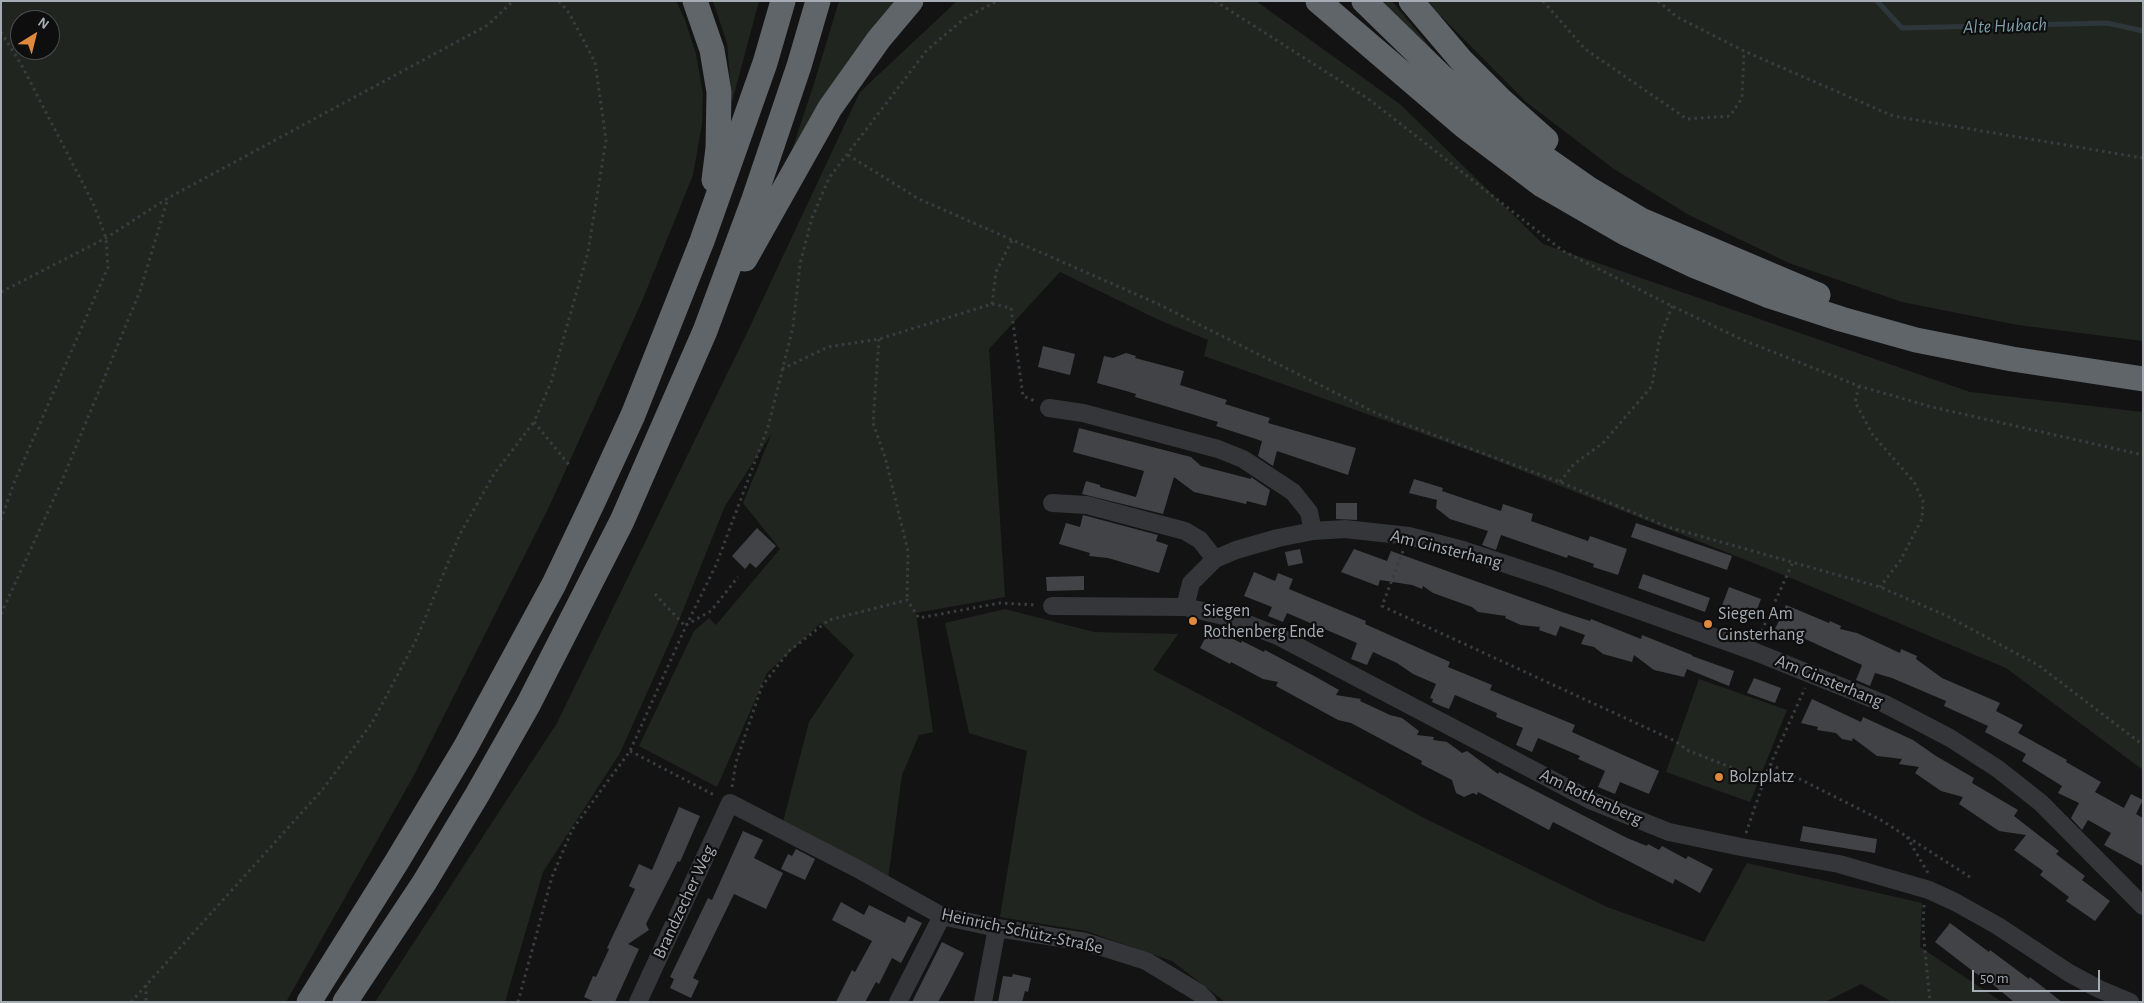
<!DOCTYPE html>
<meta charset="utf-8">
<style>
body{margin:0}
#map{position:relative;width:2144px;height:1003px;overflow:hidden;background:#131314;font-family:"Alegreya Sans",sans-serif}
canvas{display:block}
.frame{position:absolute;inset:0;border:2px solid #a5acb3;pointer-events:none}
.north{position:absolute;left:10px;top:10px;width:50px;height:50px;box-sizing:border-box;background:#0e0e0f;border:1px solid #4a4d51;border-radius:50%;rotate:36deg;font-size:14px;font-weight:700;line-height:20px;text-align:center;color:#a5acb3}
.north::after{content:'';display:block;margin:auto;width:18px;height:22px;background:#df893f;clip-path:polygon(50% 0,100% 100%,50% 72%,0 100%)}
.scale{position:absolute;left:1972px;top:970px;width:128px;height:22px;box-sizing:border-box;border:2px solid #a5acb3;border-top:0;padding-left:6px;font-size:15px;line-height:18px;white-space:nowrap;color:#a5acb3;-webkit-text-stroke:4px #0e0e0f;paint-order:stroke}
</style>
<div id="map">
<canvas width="2144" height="1003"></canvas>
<div class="frame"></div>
<div class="north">N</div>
<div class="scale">50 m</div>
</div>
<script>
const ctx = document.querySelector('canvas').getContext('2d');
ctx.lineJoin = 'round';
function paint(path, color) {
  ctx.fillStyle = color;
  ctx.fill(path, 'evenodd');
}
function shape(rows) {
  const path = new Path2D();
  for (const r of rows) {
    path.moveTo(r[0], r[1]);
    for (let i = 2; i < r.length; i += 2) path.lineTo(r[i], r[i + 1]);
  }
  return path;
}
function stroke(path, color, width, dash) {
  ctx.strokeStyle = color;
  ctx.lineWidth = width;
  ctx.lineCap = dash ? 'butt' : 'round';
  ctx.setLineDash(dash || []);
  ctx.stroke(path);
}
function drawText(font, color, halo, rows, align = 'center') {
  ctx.font = font + ' "Alegreya Sans",sans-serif';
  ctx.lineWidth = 4.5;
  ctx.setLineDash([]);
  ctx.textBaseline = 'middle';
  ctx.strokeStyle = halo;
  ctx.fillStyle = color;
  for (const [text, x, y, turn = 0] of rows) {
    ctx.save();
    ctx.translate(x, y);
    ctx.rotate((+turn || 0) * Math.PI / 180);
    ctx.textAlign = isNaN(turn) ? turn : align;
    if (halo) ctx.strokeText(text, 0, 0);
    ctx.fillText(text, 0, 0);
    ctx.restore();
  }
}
paint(shape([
 [1,1,676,1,685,20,696,54,703,94,702,124,693,175,642,301,548,509,413,777,286,1002,1,1002],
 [20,20,50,20,50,50,20,50],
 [713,1,759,1,732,102,727,43],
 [839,1,904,1,782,180,813,87],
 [957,1,1256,1,1401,105,1543,244,1970,392,2143,412,2143,770,2006,668,1791,578,1485,456,1204,356,1208,340,1159,320,1060,272,989,349,1005,597,916,613,933,732,919,735,902,775,888,879,783,822,809,722,854,655,821,623,767,673,717,787,639,746,694,631,709,618,716,625,780,549,743,503,772,433,725,506,675,630,620,753,543,872,505,1002,375,1002,557,723,746,335,860,92],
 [1381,1,1392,1,1434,52],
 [1429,1,2143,1,2143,341,2018,325,1902,302,1789,263,1689,215,1614,169,1526,102,1435,10],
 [1005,609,1094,632,1178,634,1153,670,1235,713,1422,817,1607,907,1704,942,1747,863,1922,903,1920,947,2002,1002,1892,1002,1861,984,1825,1002,1225,1002,1172,961,1086,931,1000,917,1027,751,969,733,945,623],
 [1699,679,1787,710,1750,802,1666,772]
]), '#20261f');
stroke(shape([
 [1877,1,1902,28,2107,23,2143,31]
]), '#2d373b', 5);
paint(shape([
 [1043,346,1075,354,1070,375,1038,367],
 [1126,353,1136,356,1135,358,1184,371,1180,385,1227,400,1225,404,1270,418,1268,423,1356,448,1348,475,1277,451,1273,466,1258,456,1262,441,1216,426,1218,422,1135,397,1136,394,1126,391,1097,383,1104,356,1113,358],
 [1079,428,1191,457,1201,466,1251,479,1251,477,1270,490,1266,506,1247,501,1246,504,1229,500,1194,492,1174,477,1163,514,1082,494,1086,481,1100,485,1100,487,1136,497,1144,471,1073,452],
 [1414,479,1443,488,1442,491,1501,511,1503,504,1533,514,1531,521,1588,541,1590,536,1627,549,1618,575,1593,567,1594,564,1568,555,1567,558,1501,535,1496,550,1482,545,1488,531,1450,519,1436,508,1437,500,1409,493],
 [1336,503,1357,503,1357,520,1336,519],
 [1083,515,1158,535,1156,541,1168,545,1159,573,1108,558,1089,556,1090,553,1059,544,1066,523,1080,527],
 [1636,523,1732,556,1727,570,1631,537],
 [757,528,776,546,756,568,750,563,745,569,732,556],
 [1300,549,1303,563,1288,566,1285,552],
 [1354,549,1387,561,1391,551,1565,613,1590,621,1591,619,1641,639,1642,635,1692,655,1692,656,1734,671,1729,686,1687,669,1684,677,1654,670,1634,655,1632,662,1603,654,1594,647,1581,644,1585,635,1560,626,1556,636,1539,630,1540,627,1521,625,1505,618,1506,616,1478,612,1472,607,1433,593,1423,586,1422,589,1412,585,1380,580,1378,586,1341,572],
 [1254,572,1275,581,1278,573,1293,579,1289,589,1366,621,1365,624,1450,662,1448,667,1492,685,1490,690,1575,725,1572,732,1659,771,1649,794,1620,782,1615,794,1598,787,1605,771,1578,759,1580,756,1538,738,1532,752,1516,745,1523,728,1496,717,1497,713,1455,695,1449,709,1441,706,1432,702,1433,699,1430,698,1436,684,1413,674,1397,663,1373,652,1367,665,1351,659,1357,643,1287,613,1283,622,1268,616,1272,607,1244,596],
 [1643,574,1710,598,1705,612,1638,588],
 [1084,576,1084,590,1047,591,1046,577],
 [1729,587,1761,599,1753,620,1721,608],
 [1786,605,1829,623,1830,621,1841,626,1840,629,1857,633,1900,653,1901,649,1917,656,1916,659,1942,678,2000,703,1996,711,2023,725,2018,733,2067,760,2066,762,2101,782,2095,792,2124,808,2131,794,2143,800,2136,814,2143,818,2143,866,2104,845,2111,833,2088,820,2082,830,2071,818,2079,803,2058,793,2062,786,2022,761,2026,754,1985,732,1988,726,1944,706,1946,701,1892,678,1875,673,1870,686,1856,680,1862,665,1803,638,1803,640,1775,629],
 [1211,627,1241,643,1242,641,1264,652,1265,650,1316,677,1339,690,1336,695,1361,699,1360,701,1390,715,1402,718,1419,731,1417,735,1434,737,1433,740,1447,742,1462,753,1467,751,1498,774,1499,772,1627,838,1647,846,1648,844,1659,850,1662,846,1686,859,1688,856,1713,869,1700,893,1675,879,1673,884,1553,822,1549,830,1478,792,1477,795,1473,793,1464,797,1456,793,1452,780,1421,764,1422,761,1351,723,1338,720,1276,686,1278,682,1263,679,1231,662,1230,664,1200,648],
 [1754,678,1781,688,1775,703,1747,693],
 [1812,699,1861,722,1863,717,1913,740,1936,756,1974,778,1972,783,2018,810,2014,816,2059,851,2056,854,2085,876,2082,880,2110,901,2095,921,2066,901,2069,897,2040,875,2043,871,2014,850,2026,835,1999,831,1959,804,1963,797,1941,791,1915,773,1919,767,1899,764,1902,759,1877,756,1853,738,1852,741,1842,739,1836,733,1817,730,1818,727,1801,723],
 [679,807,700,816,680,862,678,861,646,924,649,930,628,944,639,949,615,1002,595,1002,584,997,593,976,596,977,609,949,607,948,635,889,629,886,639,864,652,870],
 [1803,826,1877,839,1875,853,1800,841],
 [743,831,763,840,754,858,783,873,766,909,734,894,693,978,699,981,691,998,670,988,674,979,670,977,708,898,712,900],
 [796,849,815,859,805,880,781,869,788,854,792,856],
 [841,902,864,915,869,905,905,923,908,916,922,923,901,963,892,958,879,984,876,982,865,1002,836,1002,852,970,855,972,872,941,832,920],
 [1950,923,1989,952,1990,950,2029,979,2030,977,2062,1002,2014,1002,1984,977,1983,978,1974,972,1935,942],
 [942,942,964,953,948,984,938,1002,912,1002],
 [1013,974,1031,978,1028,992,1025,991,1022,1002,998,1002,1003,976,1012,977]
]), '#424347');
stroke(shape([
 [559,1,569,13,595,62,606,140,588,252,551,382,534,422,570,466],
 [1215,1,1370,100,1563,251,1672,306,1743,340,1859,386,1932,407,2143,455],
 [1543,1,1585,49,1687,119,1730,116,1742,98,1744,51],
 [1658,1,1677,17,1744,51,1893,116,2143,158],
 [1,32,21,64,93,203,106,238,108,267,14,483,1,520],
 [848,155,919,199,1156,303,1378,414,1560,482,1668,527,1880,587,1947,616,2038,665,2143,745],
 [1,292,106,238,168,198,488,25,513,1],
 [992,304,996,272,1012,240],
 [879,339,873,423,885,457,908,551,907,600],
 [782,369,828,347,879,339,992,304,1011,308,1023,396,1035,401],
 [1859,386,1855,402,1873,435,1914,482,1923,501,1922,519,1900,561,1880,587],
 [1560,482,1574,464,1603,443,1652,386,1659,341,1672,306],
 [1403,551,1382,606,1675,741,1689,751,1764,780],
 [655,594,685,626],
 [1,614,61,483,140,291,168,198],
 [686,625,711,611,738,577],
 [1759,637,1793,562],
 [630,751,716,796],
 [1770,764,1881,820,1970,877],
 [732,787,736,762,762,686,789,651,829,620,907,600,919,618,1000,603,1036,605],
 [1746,833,1767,772,1805,688],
 [1907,837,1928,873],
 [1924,905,1923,929,1930,1002],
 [146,985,146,1002],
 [131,1002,323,789,372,723,416,640,460,534,494,474,534,422],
 [518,1002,552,877,572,830,630,751,686,626,716,565,768,427,793,327,800,264,812,218,829,178,927,50,965,18,997,1]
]), '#3a3d3f', 3, [2.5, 4]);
stroke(shape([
 [1049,408,1083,413,1218,449,1243,459,1293,492,1309,512,1313,531],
 [1052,503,1087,505,1185,531,1200,540,1215,559],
 [1052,606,1185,607,1232,618,1278,636,1592,801,1669,832,1741,847,1839,864,1929,890,1955,902,1998,926,2069,973,2099,989,2130,1002],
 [1185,607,1191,583,1215,559,1236,550,1278,538,1313,531,1345,529,1409,536,1463,550,1551,579,1753,651,1885,704,1950,738,1998,769,2041,803,2143,906],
 [638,1002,730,803,856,868,942,916,997,928,1086,942,1146,961,1199,993,1208,1002],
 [898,1002,942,916],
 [983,1002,997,928]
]), '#343639', 18);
stroke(shape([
 [695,1,712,50,719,92,718,148,714,180],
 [1318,1,1464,126,1542,185,1625,233,1695,266,1767,295,1841,319,1916,340,2012,359,2143,379],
 [1364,1,1441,76,1472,103,1536,152,1589,189,1641,220,1818,295],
 [1411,1,1461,60,1501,100,1546,140],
 [745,259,830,108,879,39,911,1],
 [309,1002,396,863,465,748,554,584,594,500,633,415,702,241,765,63,783,1],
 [345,1002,424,883,477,795,528,705,622,521,705,331,754,199,799,66,818,1]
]), '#606569', 25);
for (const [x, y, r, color] of [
 [1193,621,5,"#df893f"],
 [1708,624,5,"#df893f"],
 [1719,777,5,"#df893f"]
]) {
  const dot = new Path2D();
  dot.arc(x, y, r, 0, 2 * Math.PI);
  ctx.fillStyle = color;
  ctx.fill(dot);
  stroke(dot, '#0e0e0f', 2);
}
drawText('18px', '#a5acb3', '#0e0e0f', [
 ["Am Ginsterhang",1446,549,14],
 ["Am Ginsterhang",1829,681,22],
 ["Am Rothenberg",1591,797,25],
 ["Brandzecher Weg",684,902,-65],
 ["Heinrich-Schütz-Straße",1022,931,12]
]);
drawText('18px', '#a5acb3', '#0e0e0f', [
 ["Siegen",1203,611],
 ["Rothenberg Ende",1203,632],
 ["Siegen Am",1718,614],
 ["Ginsterhang",1718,635],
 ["Bolzplatz",1729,777]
], 'left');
drawText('italic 19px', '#7fa0ab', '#0e0e0f', [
 ["Alte Hubach",2005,26,-2]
]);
</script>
